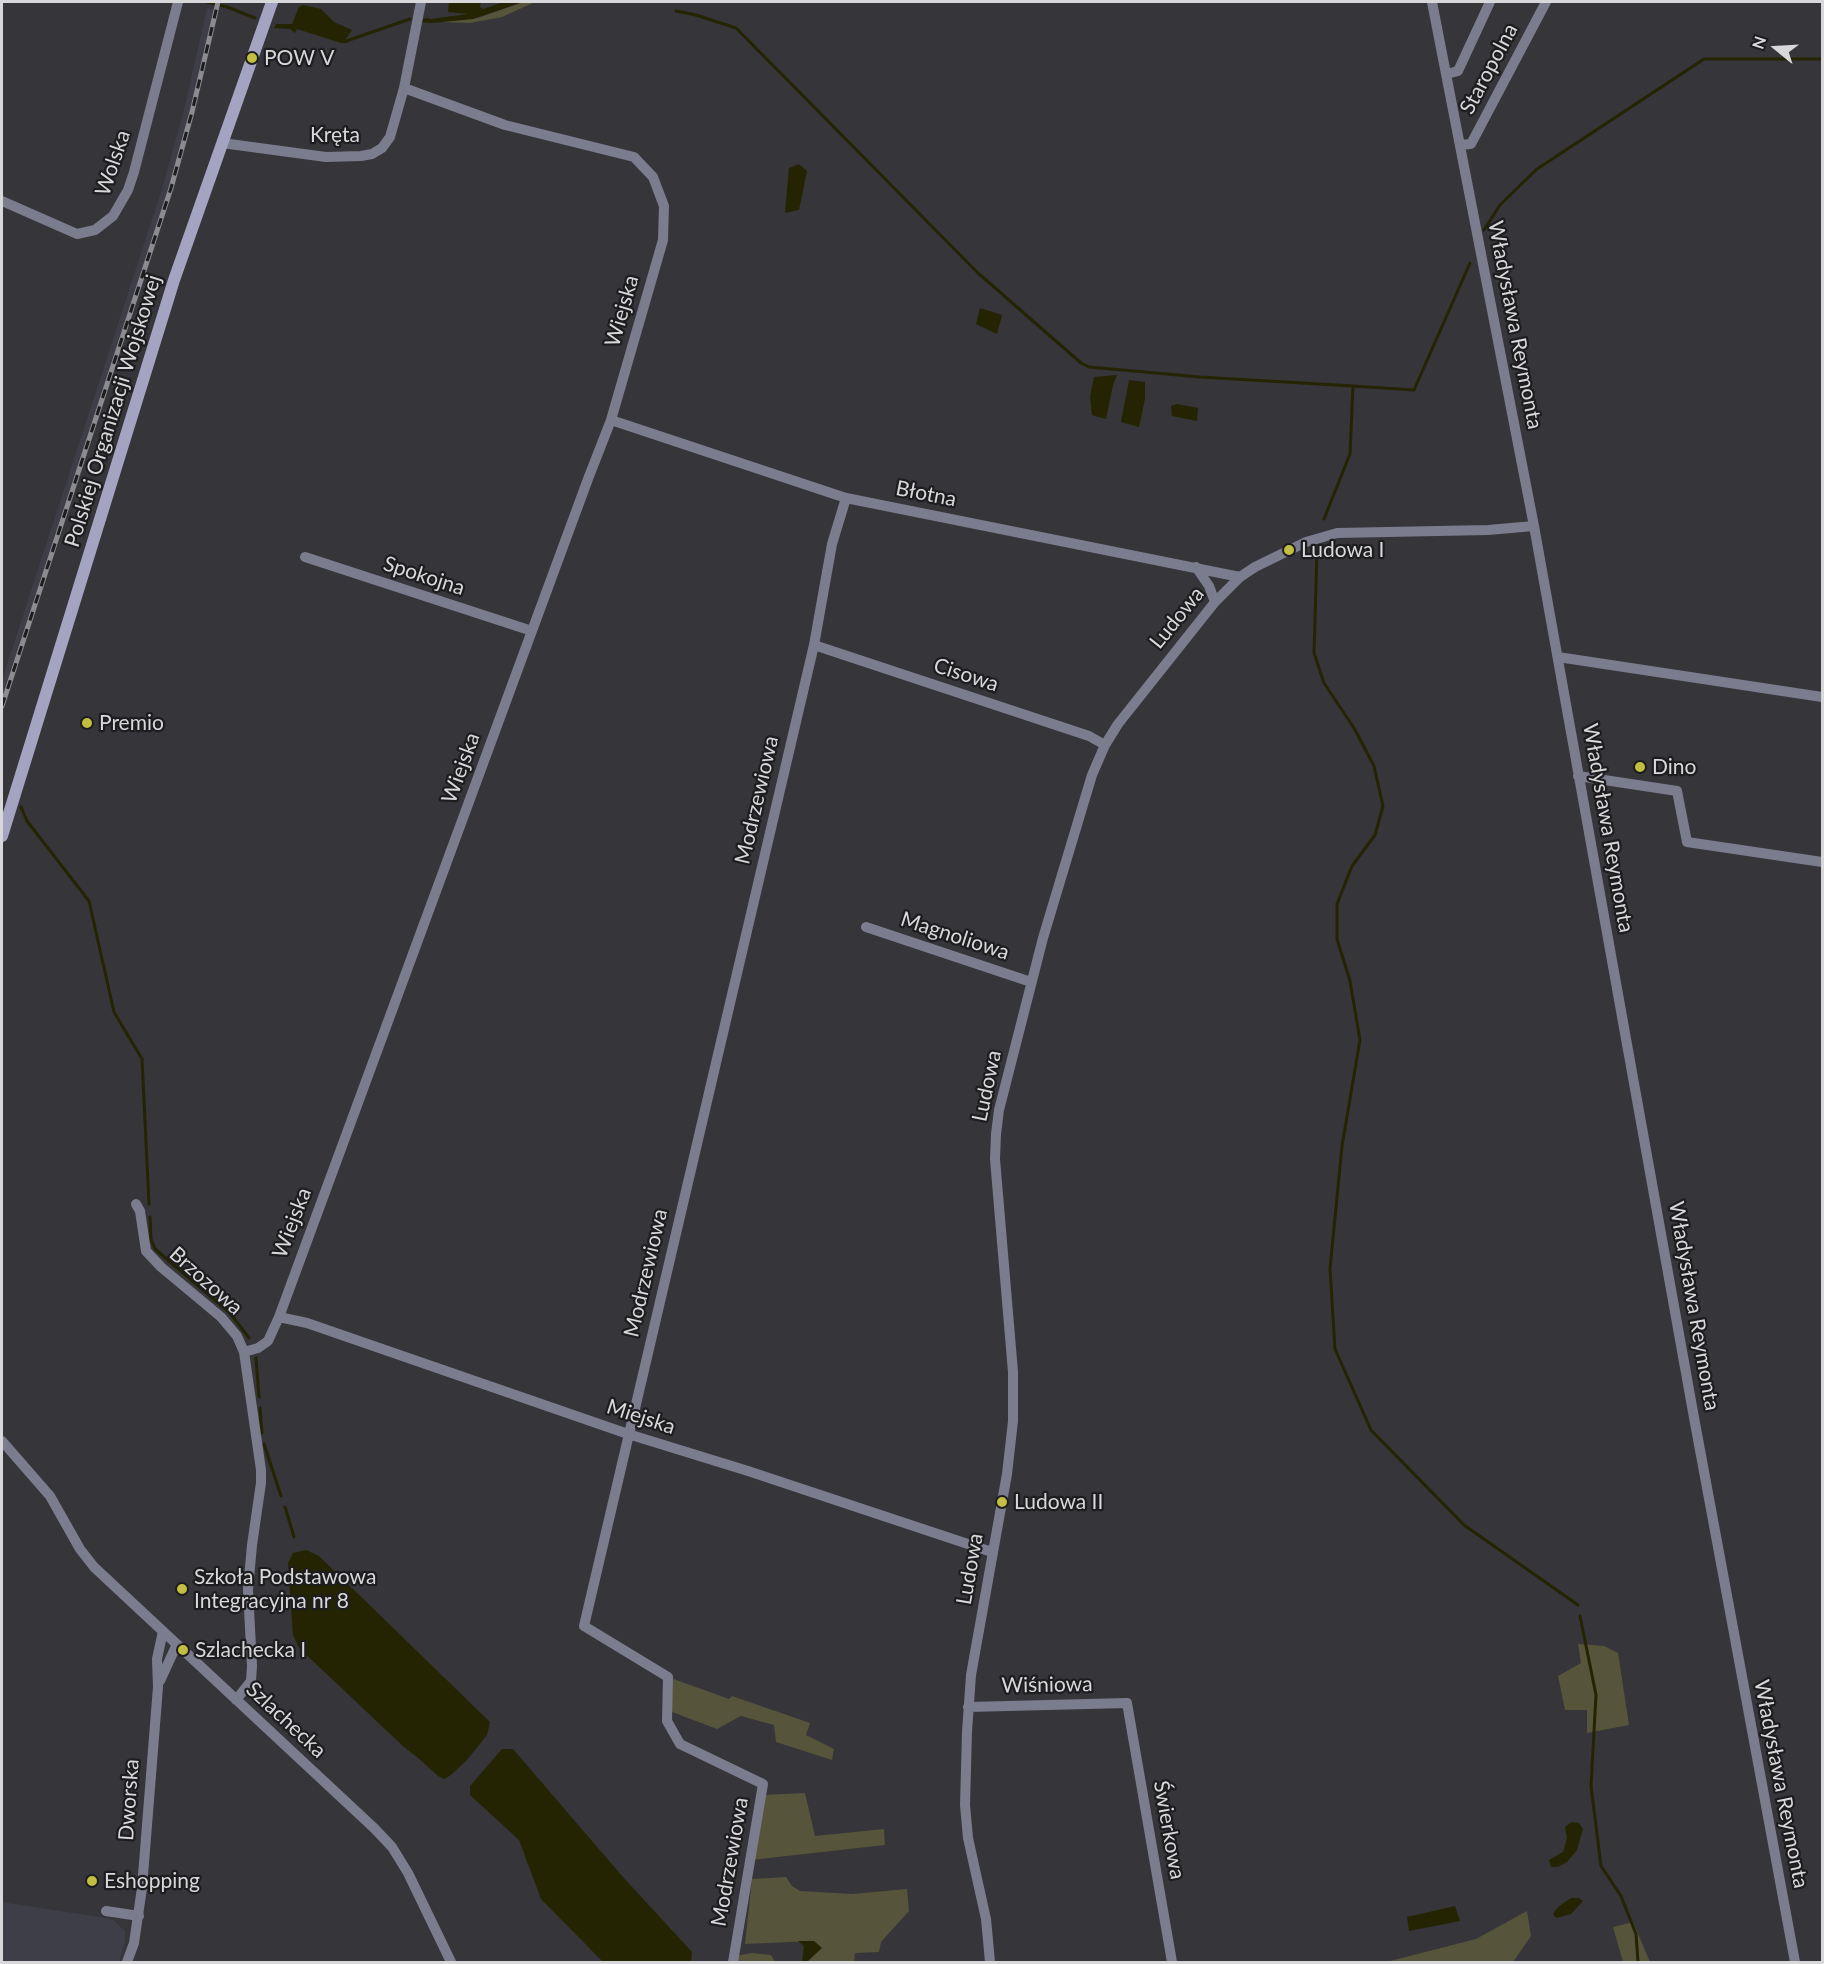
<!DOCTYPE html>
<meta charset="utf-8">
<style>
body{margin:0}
#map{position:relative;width:1824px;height:1964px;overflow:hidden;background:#35353a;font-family:Lato,sans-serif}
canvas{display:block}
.frame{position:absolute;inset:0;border:3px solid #d8d8db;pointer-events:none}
.north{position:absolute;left:1746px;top:18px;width:60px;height:60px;-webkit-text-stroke:4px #1d1d1f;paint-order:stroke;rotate:288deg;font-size:16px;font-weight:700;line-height:24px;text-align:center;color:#d8d8db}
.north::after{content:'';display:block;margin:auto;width:21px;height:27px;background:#d8d8db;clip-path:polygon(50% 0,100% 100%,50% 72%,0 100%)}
</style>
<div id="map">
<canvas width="1824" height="1964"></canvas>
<div class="frame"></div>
<div class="north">N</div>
</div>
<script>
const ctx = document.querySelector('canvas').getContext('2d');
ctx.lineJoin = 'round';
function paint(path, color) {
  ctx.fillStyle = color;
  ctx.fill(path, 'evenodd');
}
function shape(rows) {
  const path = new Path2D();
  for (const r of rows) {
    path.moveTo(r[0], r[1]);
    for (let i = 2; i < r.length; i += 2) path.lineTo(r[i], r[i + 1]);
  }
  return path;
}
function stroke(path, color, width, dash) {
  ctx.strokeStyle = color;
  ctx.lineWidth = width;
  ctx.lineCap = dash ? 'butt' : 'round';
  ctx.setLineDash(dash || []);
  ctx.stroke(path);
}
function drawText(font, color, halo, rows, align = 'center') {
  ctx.font = font + ' Lato,sans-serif';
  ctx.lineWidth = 4.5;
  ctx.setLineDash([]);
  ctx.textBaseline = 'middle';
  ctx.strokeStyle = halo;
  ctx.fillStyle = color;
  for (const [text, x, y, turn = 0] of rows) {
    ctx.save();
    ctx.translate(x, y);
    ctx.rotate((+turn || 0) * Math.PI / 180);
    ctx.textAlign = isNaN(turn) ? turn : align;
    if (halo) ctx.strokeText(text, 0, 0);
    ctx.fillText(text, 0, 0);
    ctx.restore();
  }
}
paint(shape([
 [207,8,219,11,195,113,174,189,2,715,2,680,163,186,184,110],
 [2,1902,112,1919,125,1931,125,1942,119,1962,2,1962]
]), '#3e3e49');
paint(shape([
 [523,2,535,2,502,17,470,23,440,22,478,18],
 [1578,1644,1604,1646,1618,1653,1629,1725,1587,1733,1587,1710,1565,1710,1558,1676,1581,1663],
 [668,1677,729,1699,732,1696,810,1723,806,1735,834,1749,832,1760,776,1742,774,1725,741,1716,717,1729,667,1710],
 [805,1793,815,1836,884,1829,885,1845,751,1860,762,1795],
 [786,1877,792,1886,800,1891,852,1894,907,1889,909,1911,881,1942,879,1952,855,1953,854,1962,806,1962,821,1948,814,1941,745,1944,752,1879],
 [1527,1911,1531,1936,1513,1962,1386,1962,1476,1939],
 [1633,1922,1650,1962,1623,1962,1613,1927],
 [752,1953,771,1955,775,1962,738,1962,734,1956]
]), '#56553b');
paint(shape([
 [449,2,481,2,480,7,483,9,504,2,523,2,473,19,432,23,422,22,423,19,427,18,431,19,468,14,448,12],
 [303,5,321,9,334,22,352,30,346,39,353,39,347,43,341,43,297,29,295,33,290,29,274,28,276,24,292,24,299,7],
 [799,164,807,171,799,210,785,213,789,168],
 [980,308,1002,315,997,334,976,324],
 [1117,375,1113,385,1106,419,1092,415,1090,397,1094,377],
 [1129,380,1145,382,1145,399,1139,427,1121,422],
 [1177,404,1198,408,1197,421,1172,416,1171,406],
 [306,1550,319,1556,490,1722,487,1735,467,1760,451,1775,444,1779,438,1776,417,1757,404,1747,299,1648,293,1635,288,1563,293,1553],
 [502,1749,513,1749,622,1876,692,1952,691,1962,603,1962,541,1899,519,1840,470,1795,470,1786],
 [1572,1822,1579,1823,1583,1829,1577,1850,1567,1862,1558,1867,1551,1867,1549,1860,1563,1852,1567,1838,1565,1827],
 [1571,1898,1579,1898,1583,1901,1571,1914,1556,1918,1553,1914,1558,1907],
 [1455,1906,1460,1921,1409,1931,1407,1917],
 [798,1941,814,1941,822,1948,808,1961,802,1962,804,1946]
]), '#252402');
stroke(shape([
 [207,2,227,7,255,18],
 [676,11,696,15,736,28,978,273,1081,363,1089,367,1200,377,1353,386,1350,454,1324,519],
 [349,40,410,19],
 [1484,230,1500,205,1537,169,1704,59,1822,59],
 [1353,386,1414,390,1470,263],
 [1317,552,1314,653,1324,683,1354,728,1374,766,1383,806,1375,835,1352,866,1337,904,1337,939,1350,981,1360,1040,1342,1146,1330,1269,1335,1349,1371,1430,1464,1525,1578,1605],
 [21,807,27,821,89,901,114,1012,142,1059,149,1204],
 [150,1217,151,1239,155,1249,230,1313,249,1338],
 [256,1358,259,1397],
 [260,1408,262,1433],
 [264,1444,281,1496],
 [285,1507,294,1537],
 [1580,1616,1596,1695,1591,1786,1601,1866,1621,1896,1636,1934,1638,1962]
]), '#252402', 3);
stroke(shape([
 [1432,2,1534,526,1695,1423,1795,1962],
 [1447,74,1458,71,1490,2],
 [222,143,326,157,361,156,372,154,382,148,390,137,404,88,421,2],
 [1460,145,1471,144,1546,2],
 [2,201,77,234,95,230,113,216,128,190,134,172,178,2],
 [611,420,846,498,1240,577],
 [305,557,532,631],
 [1196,567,1209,586,1215,602],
 [814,645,1089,736,1105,745],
 [1558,657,1822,697],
 [1578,776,1677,791,1687,842,1822,862],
 [866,927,1031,982],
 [136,1204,140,1211,146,1251,161,1267,221,1317,237,1336,244,1352],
 [279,1317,307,1323,628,1434,748,1471,992,1552],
 [2,1441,50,1496,80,1549,94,1567,374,1828,392,1847,408,1873,451,1962],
 [160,1681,177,1644],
 [236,1700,251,1681,252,1666,248,1590,252,1545,261,1483,261,1470,244,1352,258,1348,268,1341,279,1317,588,479,611,420,663,240,664,206,653,177,634,157,505,125,404,88],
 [968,1707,1127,1703,1172,1962],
 [106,1911,139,1916],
 [127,1962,134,1943,142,1888,158,1687,157,1659,163,1631],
 [733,1962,763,1784,680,1744,667,1721,668,1677,584,1626,814,645,832,544,846,498],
 [990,1962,986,1919,968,1838,965,1805,967,1732,971,1675,1007,1474,1013,1421,1013,1372,995,1159,996,1134,999,1110,1043,938,1092,775,1105,745,1118,724,1215,602,1240,577,1255,567,1306,542,1337,533,1488,530,1534,526]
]), '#7c7c8f', 10);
stroke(shape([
 [2,836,174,280,272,2]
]), '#a4a4c2', 12);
const rail = shape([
 [2,706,171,188,192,112,218,2]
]);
stroke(rail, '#8c8c90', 5);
stroke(rail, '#1d1d1f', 3, [9]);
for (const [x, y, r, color] of [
 [252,58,6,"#c1be40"],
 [1289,550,6,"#c1be40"],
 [87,723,6,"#c1be40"],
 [1640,767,6,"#c1be40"],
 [1002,1502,6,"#c1be40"],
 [182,1589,6,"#c1be40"],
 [183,1650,6,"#c1be40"],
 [92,1881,6,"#c1be40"]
]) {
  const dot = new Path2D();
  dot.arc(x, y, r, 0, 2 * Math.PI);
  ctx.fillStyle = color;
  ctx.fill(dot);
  stroke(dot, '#1d1d1f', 2);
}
drawText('21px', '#d8d8db', '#1d1d1f', [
 ["POW V",264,58],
 ["Ludowa I",1301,550],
 ["Premio",99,723],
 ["Dino",1652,767],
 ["Ludowa II",1014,1502],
 ["Szkoła Podstawowa",194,1577],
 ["Integracyjna nr 8",194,1601],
 ["Szlachecka I",195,1650],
 ["Eshopping",104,1881]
], 'left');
drawText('21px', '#d8d8db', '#1d1d1f', [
 ["Staropolna",1489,69,-62],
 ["Kręta",335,135],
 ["Wolska",113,163,-71],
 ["Wiejska",622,311,-74],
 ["Władysława Reymonta",1515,325,79],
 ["Polskiej Organizacji Wojskowej",113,411,-73],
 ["Błotna",926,494,11],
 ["Spokojna",424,576,18],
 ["Ludowa",1177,618,-51],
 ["Cisowa",966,675,18],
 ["Wiejska",461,768,-70],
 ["Modrzewiowa",757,800,-77],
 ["Władysława Reymonta",1608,828,80],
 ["Magnoliowa",955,936,18],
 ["Ludowa",987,1086,-78],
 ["Wiejska",292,1223,-69],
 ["Modrzewiowa",646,1273,-77],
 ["Brzozowa",206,1281,42],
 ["Władysława Reymonta",1694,1306,80],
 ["Miejska",641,1417,18],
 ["Ludowa",970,1569,-80],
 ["Wiśniowa",1047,1685,-1],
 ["Szlachecka",286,1720,43],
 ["Władysława Reymonta",1781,1784,79],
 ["Dworska",129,1800,-86],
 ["Świerkowa",1169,1830,80],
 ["Modrzewiowa",730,1862,-80]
]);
</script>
